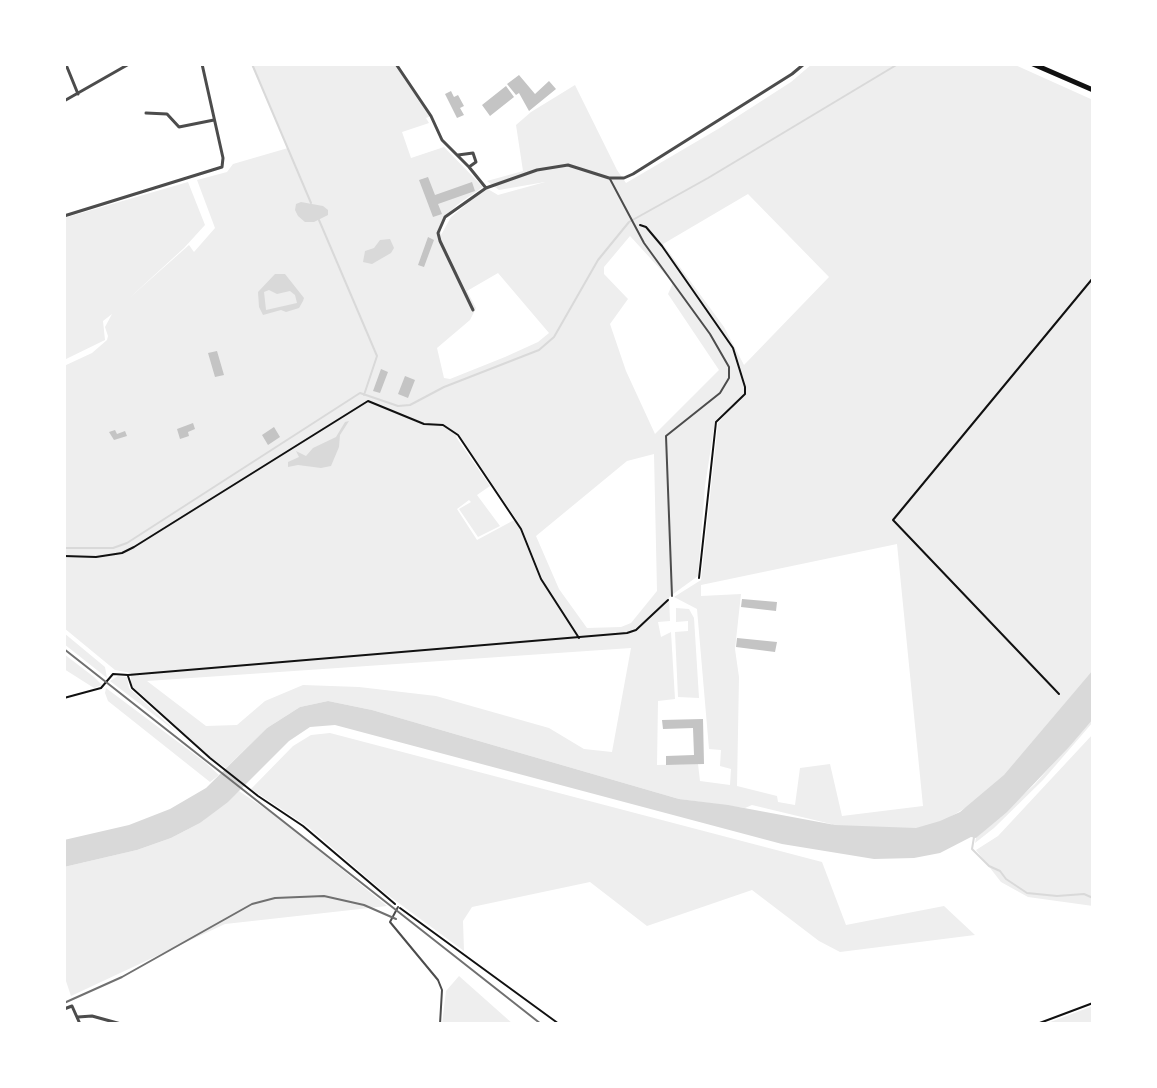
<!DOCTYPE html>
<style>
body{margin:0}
#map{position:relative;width:1157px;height:1088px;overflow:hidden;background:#fff;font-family:Rubik,sans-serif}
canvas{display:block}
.frame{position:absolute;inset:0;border:66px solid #fff;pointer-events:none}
</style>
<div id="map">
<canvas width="1157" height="1088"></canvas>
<div class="frame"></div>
</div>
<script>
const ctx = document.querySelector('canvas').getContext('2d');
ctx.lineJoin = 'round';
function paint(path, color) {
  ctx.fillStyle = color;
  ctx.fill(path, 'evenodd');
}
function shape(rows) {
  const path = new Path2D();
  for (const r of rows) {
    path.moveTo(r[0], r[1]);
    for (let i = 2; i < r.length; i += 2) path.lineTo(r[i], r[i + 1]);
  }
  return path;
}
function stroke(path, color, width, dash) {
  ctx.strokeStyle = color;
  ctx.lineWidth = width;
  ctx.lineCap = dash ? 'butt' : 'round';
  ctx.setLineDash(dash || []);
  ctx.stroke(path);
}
paint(shape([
 [251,64,396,64,431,116,426,118,429,123,402,132,411,158,444,147,483,187,457,205,448,214,440,227,441,235,451,217,486,188,498,195,545,182,499,190,487,181,523,171,516,125,531,112,575,85,617,170,626,183,718,129,791,82,812,64,1013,64,1093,100,1093,680,1014,768,977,801,940,823,916,831,837,828,831,824,752,805,745,808,679,799,372,710,328,701,300,707,267,728,226,768,210,757,131,685,131,673,115,670,64,628,64,366,92,353,107,340,108,336,105,327,112,314,103,321,105,340,64,360,64,218,188,182,205,225,184,248,126,301,189,245,194,252,215,228,197,180,227,172,233,164,288,148],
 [748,194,829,277,744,365,724,327,663,244],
 [630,236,673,283,668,294,719,370,655,434,626,371,610,324,628,299,604,274,604,267],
 [498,273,549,333,538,342,505,357,450,379,444,378,437,348,470,320,476,308,467,291],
 [747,391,718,423,701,580,674,597,697,609,709,749,721,750,720,766,731,769,730,785,700,781,698,764,657,765,658,701,675,699,671,632,661,637,658,622,670,621,669,597,698,576,705,486,715,421],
 [458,433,516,519,477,540,457,509,469,500,471,502,459,509,478,537,500,526,477,495,490,486,456,437],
 [654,454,657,591,631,623,621,627,587,628,559,589,536,536,627,461],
 [897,544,923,806,842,816,830,764,800,768,795,805,778,802,777,796,737,786,739,677,735,649,741,594,701,596,701,585],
 [631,648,612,752,584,749,549,728,436,696,359,687,303,685,265,701,237,725,206,726,147,681],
 [676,608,689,609,694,618,699,698,678,697,675,632,688,631,688,621,676,622],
 [64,633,105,667,107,678,64,644],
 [64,654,94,677,102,685,94,688,64,669],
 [118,676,127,677,129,688,179,734,110,681],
 [106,688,206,763,219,775,210,782,108,701,105,693],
 [1093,718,1093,722,1043,780,994,828,975,843,976,838,1035,784],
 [330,733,822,862,846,925,944,906,975,935,840,952,819,941,752,890,647,926,590,882,472,907,463,921,464,951,385,893,307,826,251,789,293,746,311,735],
 [1093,734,1093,906,1028,897,1001,882,976,850,998,836],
 [239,791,276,816,387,906,225,924,71,996,64,975,64,867,137,850,171,838,200,823],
 [459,976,513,1024,442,1024,446,991],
 [1093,1006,1093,1024,1045,1024]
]), '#eee');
paint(shape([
 [301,202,323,206,328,210,328,215,314,222,305,222,298,216,295,210,296,204],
 [390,239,394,248,391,253,372,264,363,262,365,251,374,248,380,240],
 [275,274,285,274,304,298,303,301,299,308,286,312,281,310,263,315,259,307,258,292],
 [269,290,277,294,290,291,295,295,297,303,266,310,264,292],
 [349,421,340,435,339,447,331,466,321,468,298,465,288,467,288,462,299,457,296,451,306,456,313,448,336,437,345,422],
 [1093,670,1093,719,1069,747,1007,812,976,838,971,837,940,853,914,858,874,859,782,844,335,725,310,727,289,741,228,802,200,823,171,838,137,850,64,867,64,840,129,825,170,809,206,788,267,728,300,707,328,701,372,710,679,799,728,805,835,825,916,828,940,821,960,812,1004,775]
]), '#d9d9d9');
stroke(shape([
 [252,64,311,203],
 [319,220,377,356,364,395],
 [64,548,113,548,127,543,360,393,398,406,410,405,444,387,539,350,554,337,598,260,629,222,708,178,898,64],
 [974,837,972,849,989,866,1000,871,1006,879,1027,893,1057,896,1084,894,1093,898]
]), '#d9d9d9', 2);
paint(shape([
 [519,75,535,94,549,81,556,89,529,111,519,93,516,95,507,84],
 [506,86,514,97,490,116,482,105],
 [451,91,454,97,458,95,464,106,460,108,464,115,457,118,445,94],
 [428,177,435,195,472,182,475,191,438,204,442,214,433,217,419,180],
 [428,237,434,240,424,267,418,265],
 [217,351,224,375,215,377,208,353],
 [381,369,388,372,380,393,373,391],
 [405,376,415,380,408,398,398,394],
 [193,423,195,429,188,432,189,436,180,439,177,429],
 [274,427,280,437,268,445,262,435],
 [115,430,117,434,125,431,127,436,114,440,109,432],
 [742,599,777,602,776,611,741,607],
 [737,638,777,642,775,652,736,647],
 [703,719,704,764,666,765,666,756,694,755,693,728,663,729,662,720]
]), '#c4c4c4');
stroke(shape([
 [640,225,646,227,662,246,733,348,745,387,745,394,716,422,699,578],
 [64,556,96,557,122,553,134,547,368,401,424,424,443,425,458,435,521,529,541,579,579,638],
 [128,676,132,688,210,758,258,796,303,826,395,904],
 [1059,694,893,520,1093,278],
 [64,698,101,688,113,674,128,675,627,633,636,630,668,600],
 [400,908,559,1024],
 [1037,1024,1093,1003]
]), '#111', 2);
stroke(shape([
 [610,179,644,243,710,334,729,367,729,378,720,393,666,436,672,596],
 [398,907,390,922,438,980,442,990,440,1024]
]), '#4c4c4c', 2);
stroke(shape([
 [396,64,431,116,442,140,469,167,476,162,473,153,458,155],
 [67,67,78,94],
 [64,101,129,64],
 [146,113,167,114,179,127,214,120],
 [469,167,486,188],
 [64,216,222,167,223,158,202,64],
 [473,310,440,241,438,233,445,217,486,188,537,170,568,165,609,178,624,178,633,174,792,74,804,64],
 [64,1009,72,1006,80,1024],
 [78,1017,92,1016,121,1024]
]), '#4c4c4c', 3);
stroke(shape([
 [1033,64,1093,90]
]), '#111', 5);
stroke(shape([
 [64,649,541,1024],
 [64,1003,122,977,252,904,275,898,324,896,364,905,396,919]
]), '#707070', 2);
</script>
